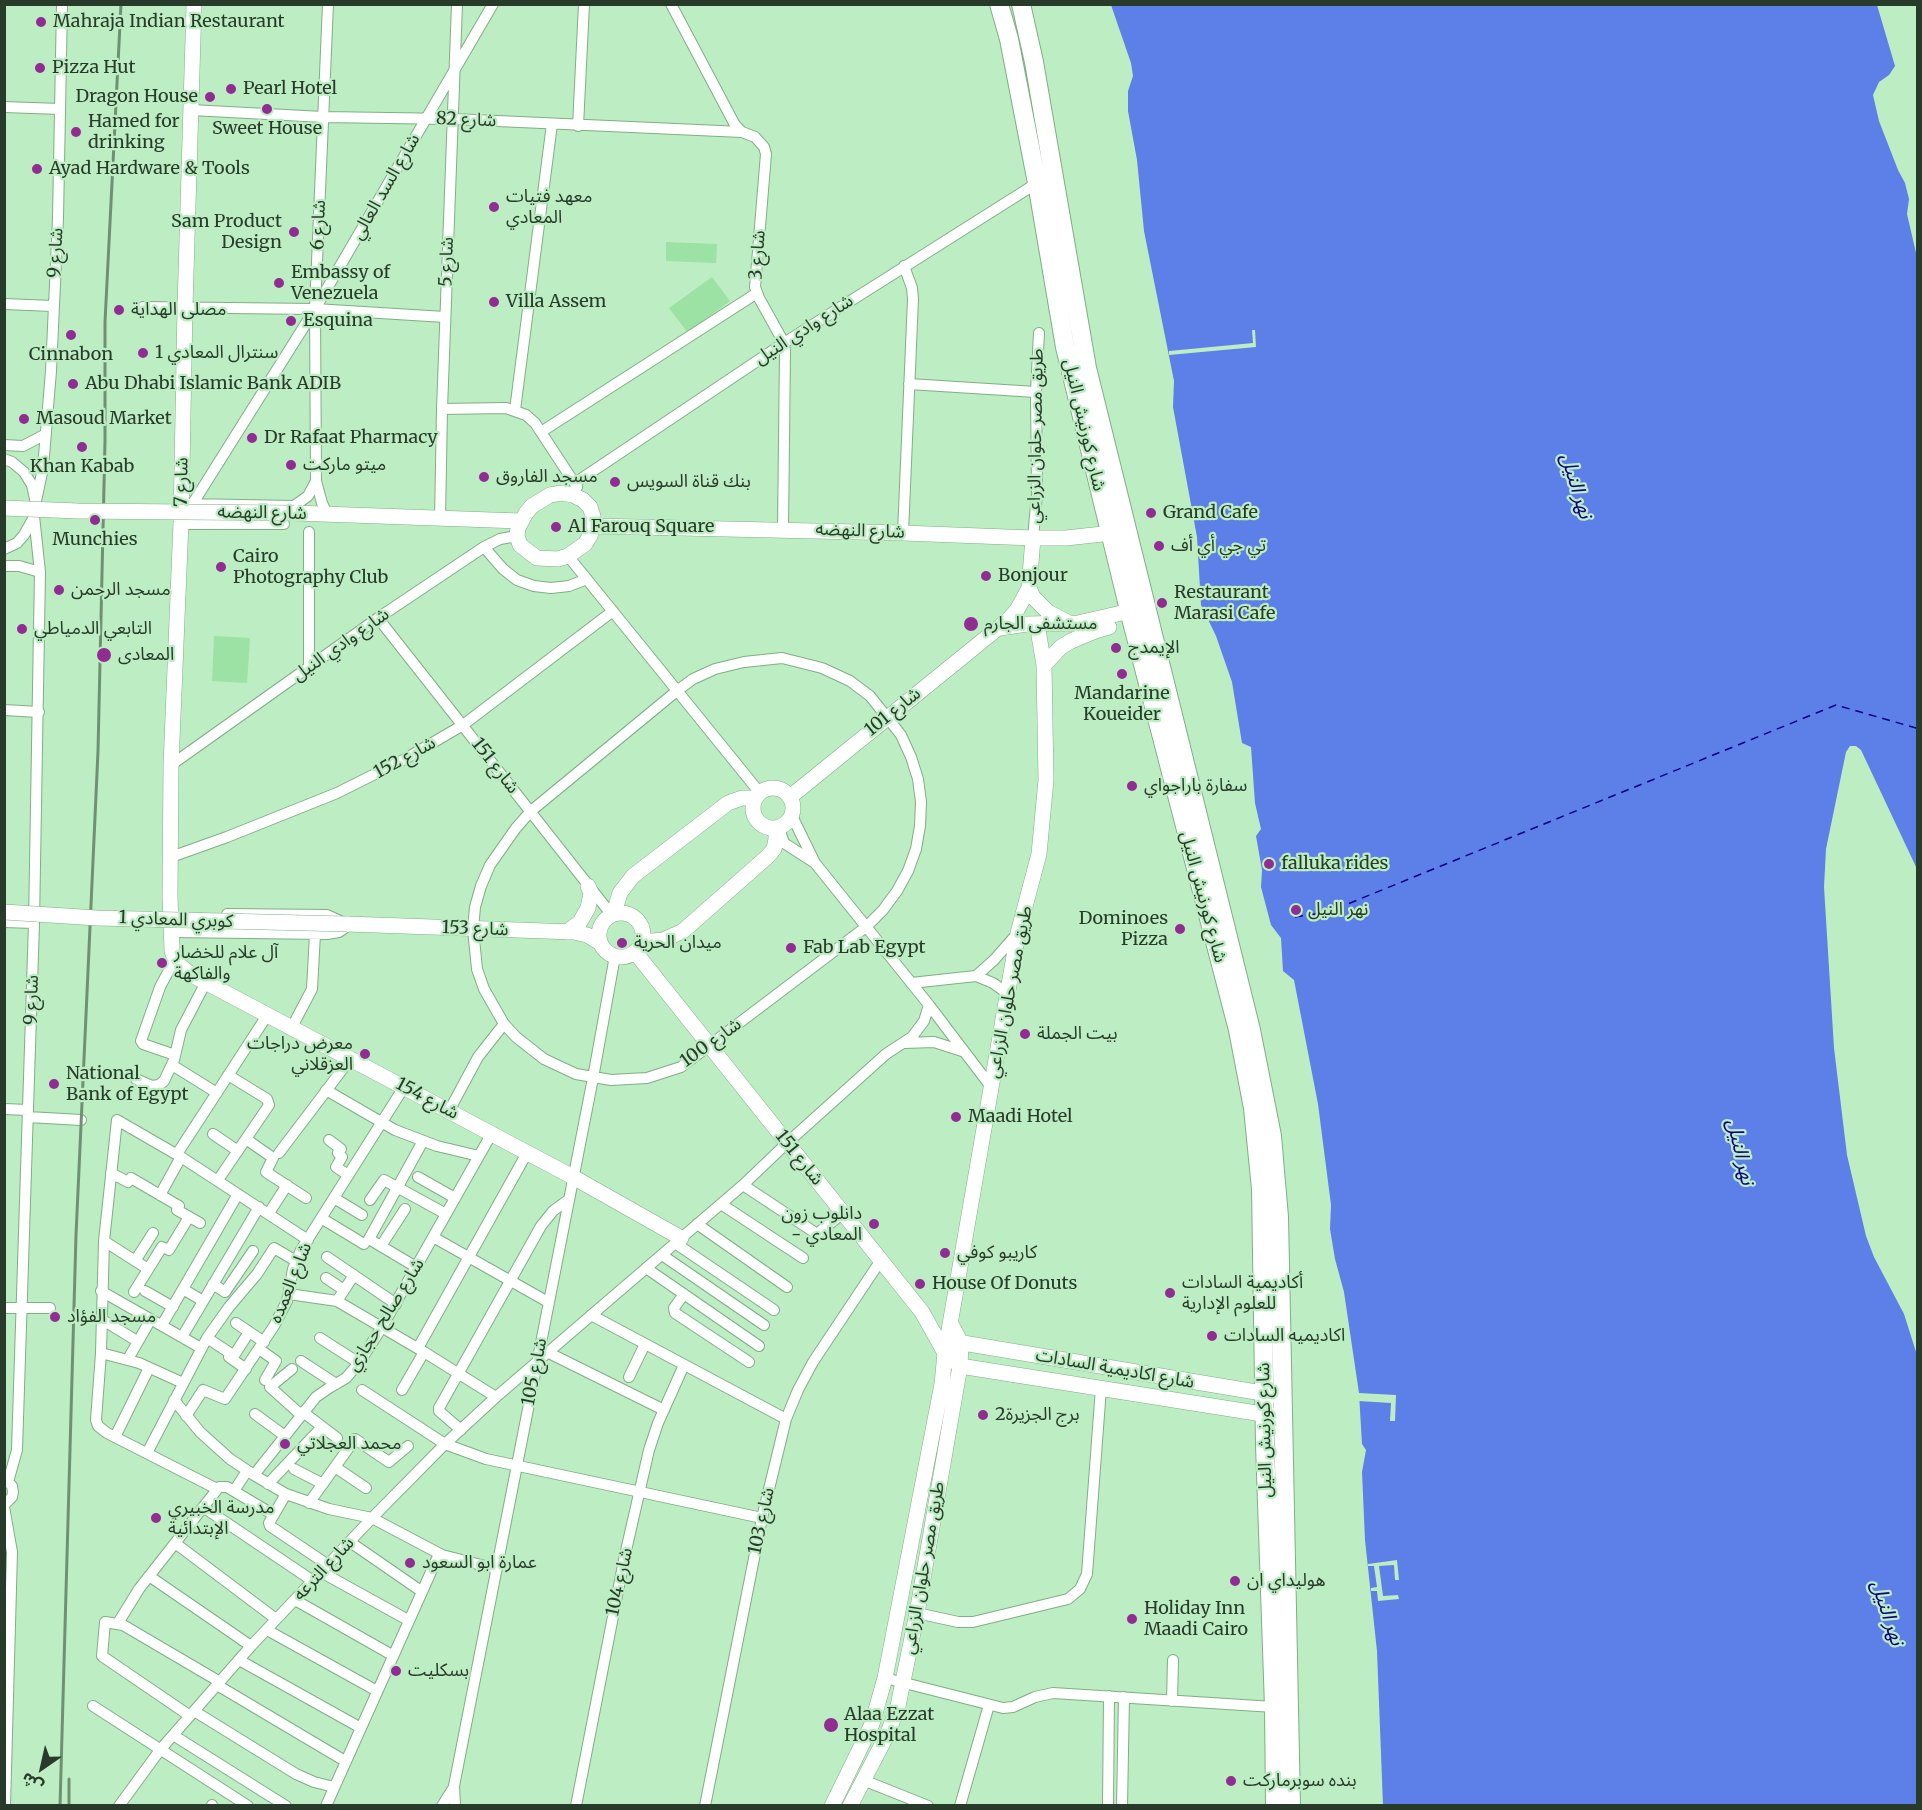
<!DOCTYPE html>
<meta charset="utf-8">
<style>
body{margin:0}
#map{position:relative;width:1922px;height:1810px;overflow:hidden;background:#bdedc2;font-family:Merriweather,"Noto Sans Arabic",serif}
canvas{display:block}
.frame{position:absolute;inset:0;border:6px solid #283b2a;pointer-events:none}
.north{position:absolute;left:12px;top:1738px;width:60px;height:60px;-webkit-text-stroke:4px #bdedc2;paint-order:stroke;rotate:214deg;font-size:16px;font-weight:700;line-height:24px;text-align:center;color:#283b2a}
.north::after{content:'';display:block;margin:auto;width:21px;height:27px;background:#283b2a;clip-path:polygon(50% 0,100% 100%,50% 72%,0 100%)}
</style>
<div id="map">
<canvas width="1922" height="1810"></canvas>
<div class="frame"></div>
<div class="north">ش</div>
</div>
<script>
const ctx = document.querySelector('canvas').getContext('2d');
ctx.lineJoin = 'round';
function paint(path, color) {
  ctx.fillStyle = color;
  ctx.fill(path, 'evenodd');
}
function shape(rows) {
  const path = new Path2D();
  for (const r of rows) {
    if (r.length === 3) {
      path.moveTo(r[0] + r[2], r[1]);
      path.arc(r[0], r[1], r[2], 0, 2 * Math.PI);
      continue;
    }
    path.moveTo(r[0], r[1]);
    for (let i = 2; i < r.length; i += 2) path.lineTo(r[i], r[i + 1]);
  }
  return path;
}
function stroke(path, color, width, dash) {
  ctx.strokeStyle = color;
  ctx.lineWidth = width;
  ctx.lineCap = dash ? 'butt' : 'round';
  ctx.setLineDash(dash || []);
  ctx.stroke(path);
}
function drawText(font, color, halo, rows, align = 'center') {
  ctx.font = font + ' Merriweather,"Noto Sans Arabic",serif';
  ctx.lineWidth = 4.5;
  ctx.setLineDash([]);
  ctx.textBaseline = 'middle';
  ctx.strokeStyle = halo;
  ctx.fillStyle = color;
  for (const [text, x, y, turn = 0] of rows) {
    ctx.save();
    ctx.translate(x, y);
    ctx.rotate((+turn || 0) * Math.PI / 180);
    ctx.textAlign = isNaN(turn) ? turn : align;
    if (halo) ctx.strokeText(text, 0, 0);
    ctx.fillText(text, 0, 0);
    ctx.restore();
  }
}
paint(shape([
 [666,242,717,244,716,263,666,261],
 [712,277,730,301,688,333,669,308],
 [214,636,250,638,247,683,212,681]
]), '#9de2a5');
paint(shape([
 [1111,5,1877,5,1895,66,1889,75,1879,82,1873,95,1879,121,1898,170,1905,183,1909,199,1907,214,1917,257,1917,869,1861,750,1856,746,1850,746,1846,752,1826,849,1824,887,1834,1048,1847,1155,1866,1236,1874,1257,1904,1314,1917,1355,1917,1805,1383,1805,1377,1651,1365,1540,1362,1472,1366,1450,1362,1444,1359,1393,1344,1292,1335,1259,1330,1229,1331,1205,1318,1104,1294,980,1283,971,1281,938,1271,925,1261,887,1262,870,1256,836,1261,829,1255,803,1251,747,1242,743,1232,682,1216,636,1201,605,1197,537,1173,407,1174,381,1144,231,1137,160,1128,111,1128,91,1133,76,1131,63]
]), '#5c7fe8');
paint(shape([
 [1252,330,1255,330,1256,347,1169,355,1169,351,1253,343],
 [1359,1393,1396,1395,1395,1421,1390,1421,1391,1403,1358,1401],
 [1397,1560,1399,1580,1395,1580,1394,1565,1379,1566,1383,1596,1398,1595,1399,1599,1378,1601,1377,1591,1371,1591,1371,1588,1377,1587,1374,1566,1368,1566,1368,1564]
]), '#bdedc2');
stroke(shape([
 [1295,917,1328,912,1836,705,1916,728,1918,731]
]), '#0d0187', 1.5, [8, 6]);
const street = shape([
 [671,4,735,125,742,132,755,137,764,147,766,154,755,287,759,298,784,343,785,351,783,529],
 [4,107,60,109],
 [191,110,323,117,453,119,742,132],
 [578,126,584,4],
 [4,304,53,306],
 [143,307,315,309,445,317],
 [909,384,1036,392],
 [442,409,506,408,526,415,535,423,577,487],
 [515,410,552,124],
 [541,432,757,293],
 [4,445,23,446,46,434],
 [4,459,12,462,24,472,32,485,35,499],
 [575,483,784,343,1037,183],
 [36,501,43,468,51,371,58,218,62,4],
 [188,504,294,506,308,496,316,481],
 [327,514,322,503,316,481,315,309,328,4],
 [185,516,315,309,493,4],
 [440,520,442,409,457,4],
 [181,524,284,524],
 [903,533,913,299,912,288,904,266],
 [1033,538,1037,494,1036,392,1039,333],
 [484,547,503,569,517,580,534,586,551,588,569,586,587,579],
 [4,549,17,543,24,535,34,517],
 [568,556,760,793],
 [4,566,19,566,40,572],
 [378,618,611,914],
 [782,658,822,668,850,681,870,696,901,735,911,757,918,779,921,802,920,826,916,849,908,871,897,891,883,910,866,927,681,1067,647,1078,611,1080,576,1074,544,1059,516,1037,504,1024,484,989,477,969,473,929,475,907,481,886,490,865,516,828,531,811,678,690,693,679,715,669,744,662,782,658],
 [309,667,309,532],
 [4,710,39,712],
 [171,765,378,618,484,547,500,539,517,536],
 [792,816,815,863,929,1005,992,1088],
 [779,828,784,843,815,863],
 [171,857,227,837,337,793,405,759,463,725,613,611],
 [4,922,34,923],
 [171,932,327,934,339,932,349,925,327,915,227,914],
 [175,959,160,987,141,1041,143,1044,175,1055],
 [976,976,994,960,1016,935],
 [911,983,976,976,993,983,1007,993],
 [292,1027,312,989,315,934],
 [904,1043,934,1042,962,1051],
 [172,1065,217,1093],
 [136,1079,152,1086,159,1085,164,1081,174,1060,181,1030,206,982],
 [326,1090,395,1130,437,1146,479,1156],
 [4,1109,28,1110],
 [449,1111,478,1057,504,1024],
 [28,1117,81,1120],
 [213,1134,238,1151],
 [246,1139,273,1158,266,1172,306,1198],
 [329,1140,341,1149,338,1153,342,1157,336,1167,348,1175],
 [279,1153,351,1058],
 [177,1154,268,1014],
 [111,1173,128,1182,131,1178,179,1206,177,1210,200,1223],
 [418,1177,455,1198],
 [218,1180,269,1105,267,1099,228,1075],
 [743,1185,817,1234,843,1213],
 [160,1195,181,1157],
 [334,1198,362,1215],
 [370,1200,384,1180,446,1214],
 [721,1204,803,1258],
 [269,1213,287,1185],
 [321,1218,364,1244],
 [697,1224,787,1287],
 [433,1237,548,1302],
 [104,1241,148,1269],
 [675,1243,774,1310],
 [381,1246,405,1209],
 [662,1255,764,1325],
 [327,1257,396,1304],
 [135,1261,153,1233],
 [416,1267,369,1239,423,1141],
 [646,1268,759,1346],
 [326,1278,344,1290],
 [213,1284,225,1292,253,1251],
 [183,1289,203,1301],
 [101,1291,201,1348],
 [145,1291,173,1307],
 [134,1292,162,1247,169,1250,189,1217],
 [289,1294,337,1301,424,1352,496,1397],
 [684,1294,674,1308,675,1313,749,1362],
 [337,1301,354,1275],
 [4,1308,50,1308],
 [591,1315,786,1419],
 [101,1319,137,1341],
 [236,1323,264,1342],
 [162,1325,238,1194],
 [182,1337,259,1207],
 [207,1338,230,1353,229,1357,246,1369],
 [320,1338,359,1363],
 [418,1348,527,1153],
 [259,1349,276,1361,265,1380],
 [547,1352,664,1410],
 [101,1353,139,1363,183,1383],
 [235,1354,249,1332],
 [128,1359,151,1319],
 [301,1361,336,1384],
 [292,1369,270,1387,301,1415],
 [629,1377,645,1344],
 [362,1390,445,1444,486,1459,762,1518],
 [402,1390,424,1352],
 [174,1400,200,1432,230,1459,254,1475,286,1494,329,1509,372,1518,442,1555,497,1569],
 [303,1412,337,1438],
 [255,1414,285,1436],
 [186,1416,203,1390,225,1399,274,1326,287,1301,293,1269,301,1250,404,1087],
 [461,1430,439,1411,439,1408,541,1226,553,1211,568,1200],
 [115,1437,149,1368],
 [147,1453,207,1338,229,1307,257,1274,274,1248,296,1261],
 [335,1467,366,1488],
 [294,1469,323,1484],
 [254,1475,316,1397,329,1388,346,1378,359,1363,382,1327,492,1133],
 [8,1482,17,1450,34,923,40,572,34,516],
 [268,1484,322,1427],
 [217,1489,107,1433,98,1426,96,1420,101,1353,104,1241,117,1120,181,1157,308,1240],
 [234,1491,247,1471],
 [286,1494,269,1523,270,1526,328,1565],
 [309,1503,355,1439,389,1462,408,1446],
 [4,1505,12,1497,13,1492,12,1486,5,1479],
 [4,1507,12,1552,5,1806],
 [203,1507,313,1581],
 [350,1542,421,1591],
 [175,1543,276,1619],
 [321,1572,408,1620],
 [149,1576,251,1646],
 [295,1600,392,1655],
 [917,1613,958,1622,973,1622,1068,1599,1080,1589,1087,1574,1101,1388],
 [118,1623,139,1589,219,1487,227,1487,274,1515],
 [267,1630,377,1691],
 [239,1660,361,1728],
 [885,1678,1003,1708,1013,1707,1035,1697,1053,1693,1274,1707],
 [217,1685,345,1761],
 [1172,1701,1173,1660],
 [93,1706,248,1806],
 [194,1711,296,1774,314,1782,334,1787],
 [190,1716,102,1656,105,1622,123,1625,220,1682],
 [173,1735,286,1806],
 [863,1780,928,1806],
 [119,1806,160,1750,251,1646,372,1518,445,1444,496,1397,743,1185,787,1143,886,1054,912,1037,924,1021,929,1005],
 [212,1806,212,1805],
 [326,1806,439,1554],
 [442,1806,454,1787],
 [455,1806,454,1786,593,1078,615,956],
 [576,1806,625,1555,649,1450,658,1423,684,1365],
 [705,1806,762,1518,786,1419,798,1390,813,1362,881,1260],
 [960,1806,989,1705],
 [1108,1806,1109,1696],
 [1122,1806,1124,1697]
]);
const secondary = shape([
 [194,4,185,307,181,522,171,765,170,896,172,951,175,959,180,966,192,975,573,1177,681,1238],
 [562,493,573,495,583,500,590,507,593,516,593,526,590,536,585,544,568,556,558,559,537,558,520,545,517,536,518,528,526,513,532,506,550,495,562,493],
 [294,513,520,521],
 [593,526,903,533,1033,538,1066,538,1121,532],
 [1033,538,1029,588,1033,597,1048,612,1069,623],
 [1000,628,1027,624,1078,623,1139,609],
 [1044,665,1061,647,1071,641,1095,631,1109,627],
 [773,808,20],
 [790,797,1008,620,1017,610,1029,588],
 [621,935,22],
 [614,913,620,893,633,876,728,803,742,798,755,798],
 [347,924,574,932,587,935,599,942],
 [567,932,580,922,588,908,591,893,588,886],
 [642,942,663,940,683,931,767,857,774,849,776,839,776,829],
 [635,952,922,1312,945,1353,955,1362,960,1366,1275,1416],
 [951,1341,1274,1395],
 [832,1806,872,1724,885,1678,942,1384,945,1353,1018,933,1039,854,1046,780,1044,665,1037,624],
 [850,1806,888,1733,898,1706,917,1613,960,1366,961,1343,951,1324]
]);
const highway = shape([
 [999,4,1009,39,1037,183,1065,347,1132,622,1238,1030,1253,1108,1261,1189,1265,1445,1274,1707,1275,1806],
 [1021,4,1034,62,1087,368,1251,1030,1272,1136,1279,1217,1291,1806]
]);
stroke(street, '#80ae85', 12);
stroke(secondary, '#80ae85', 16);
stroke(highway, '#80ae85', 20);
stroke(street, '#fff', 10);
stroke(secondary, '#fff', 15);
stroke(highway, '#fff', 18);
stroke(shape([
 [60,1806,76,1235,98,751,105,441,105,322,121,4],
 [69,1806,69,1779]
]), '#6f9072', 3);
const secondaryBridge = shape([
 [4,508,78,511,294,513],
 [4,912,97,918,347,924]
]);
stroke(secondaryBridge, '#80ae85', 16, []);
stroke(secondaryBridge, '#fff', 15);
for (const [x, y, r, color] of [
 [41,22,6,"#912c92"],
 [40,68,6,"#912c92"],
 [231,89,6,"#912c92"],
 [210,97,6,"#912c92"],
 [267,109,6,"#912c92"],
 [76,132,6,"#912c92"],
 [37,169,6,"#912c92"],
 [494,207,6,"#912c92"],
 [294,232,6,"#912c92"],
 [279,283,6,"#912c92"],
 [494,302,6,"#912c92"],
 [119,310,6,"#912c92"],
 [291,321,6,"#912c92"],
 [71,335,6,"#912c92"],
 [143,353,6,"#912c92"],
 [73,384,6,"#912c92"],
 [24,419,6,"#912c92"],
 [252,438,6,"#912c92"],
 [82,447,6,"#912c92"],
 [291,465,6,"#912c92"],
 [484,477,6,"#912c92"],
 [615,482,6,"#912c92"],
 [1151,513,6,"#912c92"],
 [95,520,6,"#912c92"],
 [556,527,6,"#912c92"],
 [1159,546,6,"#912c92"],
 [221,567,6,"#912c92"],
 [986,576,6,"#912c92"],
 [59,590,6,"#912c92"],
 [1162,603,6,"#912c92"],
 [971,624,8,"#912c92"],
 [22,629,6,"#912c92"],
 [1116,648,6,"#912c92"],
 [104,655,8,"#912c92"],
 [1122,674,6,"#912c92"],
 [1132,786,6,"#912c92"],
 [1269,864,6,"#912c92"],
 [1296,910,6,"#912c92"],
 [1180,929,6,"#912c92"],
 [622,943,6,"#912c92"],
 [791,948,6,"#912c92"],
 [162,963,6,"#912c92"],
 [1025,1034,6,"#912c92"],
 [365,1054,6,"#912c92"],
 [54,1084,6,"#912c92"],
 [956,1117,6,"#912c92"],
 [874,1224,6,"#912c92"],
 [945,1253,6,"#912c92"],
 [920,1284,6,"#912c92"],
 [1170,1293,6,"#912c92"],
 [55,1317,6,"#912c92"],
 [1212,1336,6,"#912c92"],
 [983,1415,6,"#912c92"],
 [285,1444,6,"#912c92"],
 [156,1518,6,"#912c92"],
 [410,1563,6,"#912c92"],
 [1235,1581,6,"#912c92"],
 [1132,1619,6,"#912c92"],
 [396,1671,6,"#912c92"],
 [831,1725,8,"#912c92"],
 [1231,1781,6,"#912c92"]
]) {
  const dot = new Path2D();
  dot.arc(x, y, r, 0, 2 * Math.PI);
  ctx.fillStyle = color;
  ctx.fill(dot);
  stroke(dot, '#bdedc2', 2);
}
drawText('18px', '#283b2a', '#bdedc2', [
 ["Mahraja Indian Restaurant",53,22],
 ["Pizza Hut",52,68],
 ["Pearl Hotel",243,89],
 ["Dragon House",198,97,"right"],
 ["Hamed for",88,122],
 ["drinking",88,143],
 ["Sweet House",267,129,"center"],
 ["Ayad Hardware & Tools",49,169],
 ["معهد فتيات",506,197],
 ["المعادي",506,218],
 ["Sam Product",282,222,"right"],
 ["Design",282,243,"right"],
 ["Embassy of",291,273],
 ["Venezuela",291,294],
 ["Villa Assem",506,302],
 ["مصلى الهداية",131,310],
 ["Esquina",303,321],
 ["سنترال المعادي 1",155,353],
 ["Cinnabon",71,355,"center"],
 ["Abu Dhabi Islamic Bank ADIB",85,384],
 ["Masoud Market",36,419],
 ["Dr Rafaat Pharmacy",264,438],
 ["ميتو ماركت",303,465],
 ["Khan Kabab",82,467,"center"],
 ["مسجد الفاروق",496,477],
 ["بنك قناة السويس",627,482],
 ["Grand Cafe",1163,513],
 ["Al Farouq Square",568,527],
 ["Munchies",95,540,"center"],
 ["تي جي أي أف",1171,546],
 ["Cairo",233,557],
 ["Photography Club",233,578],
 ["Bonjour",998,576],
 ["مسجد الرحمن",71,590],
 ["Restaurant",1174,593],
 ["Marasi Cafe",1174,614],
 ["مستشفى الجارم",984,624],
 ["التابعي الدمياطي",34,629],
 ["الإيمدج",1128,648],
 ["المعادى",118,655],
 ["Mandarine",1122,694,"center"],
 ["Koueider",1122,715,"center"],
 ["سفارة باراجواي",1144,786],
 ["falluka rides",1281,864],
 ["نهر النيل",1308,910],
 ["Dominoes",1168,919,"right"],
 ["Pizza",1168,940,"right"],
 ["ميدان الحرية",634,943],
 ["Fab Lab Egypt",803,948],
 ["آل علام للخضار",174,953],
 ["والفاكهة",174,974],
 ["بيت الجملة",1037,1034],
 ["معرض دراجات",353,1044,"right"],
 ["العزقلاني",353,1065,"right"],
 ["National",66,1074],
 ["Bank of Egypt",66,1095],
 ["Maadi Hotel",968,1117],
 ["دانلوب زون",862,1214,"right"],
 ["- المعادي",862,1235,"right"],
 ["كاريبو كوفي",957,1253],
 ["أكاديمية السادات",1182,1283],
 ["للعلوم الإدارية",1182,1304],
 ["House Of Donuts",932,1284],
 ["مسجد الفؤاد",67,1317],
 ["اكاديميه السادات",1224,1336],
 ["برج الجزيرة2",995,1415],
 ["محمد العجلاتي",297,1444],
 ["مدرسة الخبيري",168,1508],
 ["الإبتدائية",168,1529],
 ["عمارة ابو السعود",422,1563],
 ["هوليداي ان",1247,1581],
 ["Holiday Inn",1144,1609],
 ["Maadi Cairo",1144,1630],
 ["بسكليت",408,1671],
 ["Alaa Ezzat",844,1715],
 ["Hospital",844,1736],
 ["بنده سوبرماركت",1243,1781]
], 'left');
drawText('18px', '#283b2a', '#bdedc2', [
 ["شارع 82",466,120,2],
 ["شارع السد العالي",386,187,-60],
 ["شارع 6",319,225,-88],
 ["شارع 9",56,253,-87],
 ["شارع 3",758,255,-86],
 ["شارع 5",447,262,-88],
 ["شارع وادي النيل",804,330,-33],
 ["شارع كورنيش النيل",1084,425,77],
 ["طريق مصر حلوان الزراعي",1036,436,-89],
 ["شارع 7",182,482,-89],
 ["شارع النهضه",262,513,1],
 ["شارع النهضه",860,531,2],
 ["شارع وادي النيل",341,645,-35],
 ["شارع 101",893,712,-39],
 ["شارع 152",405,758,-29],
 ["شارع 151",495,766,52],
 ["شارع كورنيش النيل",1203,897,75],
 ["كوبري المعادي 1",176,920,2],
 ["شارع 153",475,929,2],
 ["طريق مصر حلوان الزراعي",1010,992,-79],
 ["شارع 9",32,1000,-88],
 ["شارع 100",711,1043,-36],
 ["شارع 154",427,1099,28],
 ["شارع 151",799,1158,51],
 ["شارع العمده",291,1283,-68],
 ["شارع صالح حجازي",386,1315,-58],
 ["شارع اكاديمية السادات",1115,1369,10],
 ["شارع 105",535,1372,-79],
 ["شارع كورنيش النيل",1265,1430,-91],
 ["شارع 103",762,1521,-78],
 ["طريق مصر حلوان الزراعي",924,1568,-80],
 ["شارع الترعه",324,1569,-47],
 ["شارع 104",620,1582,-78]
]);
drawText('italic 20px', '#0d0187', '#bdedc2', [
 ["نهر النيل",1576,486,73],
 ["نهر النيل",1740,1152,77],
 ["نهر النيل",1887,1613,72]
]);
</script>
